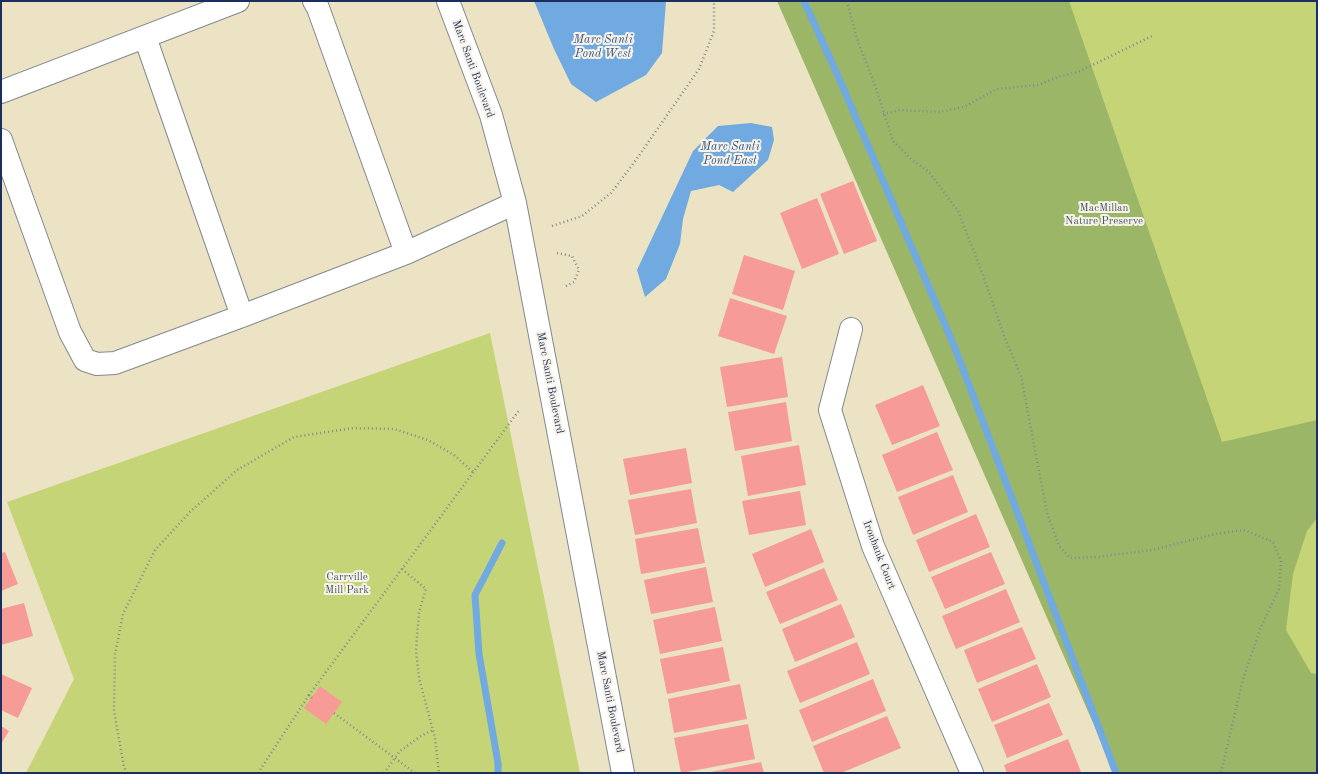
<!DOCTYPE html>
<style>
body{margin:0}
#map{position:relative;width:1318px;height:774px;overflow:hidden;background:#ebe3c3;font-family:"Old Standard TT",serif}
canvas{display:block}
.frame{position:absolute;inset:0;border:2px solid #1b2f5e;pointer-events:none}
</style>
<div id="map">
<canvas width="1318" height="774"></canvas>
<div class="frame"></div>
</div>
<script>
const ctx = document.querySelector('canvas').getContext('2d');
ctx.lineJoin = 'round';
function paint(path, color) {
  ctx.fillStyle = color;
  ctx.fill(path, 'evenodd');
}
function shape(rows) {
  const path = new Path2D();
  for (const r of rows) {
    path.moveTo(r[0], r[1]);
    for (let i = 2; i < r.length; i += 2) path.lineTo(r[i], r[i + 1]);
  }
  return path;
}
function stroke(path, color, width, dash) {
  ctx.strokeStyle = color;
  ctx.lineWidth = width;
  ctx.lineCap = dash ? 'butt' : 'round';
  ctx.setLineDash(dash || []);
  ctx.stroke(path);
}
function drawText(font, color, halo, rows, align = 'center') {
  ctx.font = font + ' "Old Standard TT",serif';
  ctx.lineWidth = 4;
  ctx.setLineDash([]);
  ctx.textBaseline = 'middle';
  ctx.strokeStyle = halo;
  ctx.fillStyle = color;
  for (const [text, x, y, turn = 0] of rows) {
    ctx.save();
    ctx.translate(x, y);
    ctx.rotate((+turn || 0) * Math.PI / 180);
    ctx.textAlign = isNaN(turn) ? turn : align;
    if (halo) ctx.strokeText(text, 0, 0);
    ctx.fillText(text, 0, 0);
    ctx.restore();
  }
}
paint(shape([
 [777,1,1317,1,1317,773],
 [490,333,580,773,26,773,74,679,7,502]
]), '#c5d476');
paint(shape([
 [777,1,1069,1,1222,442,1317,420,1317,518,1307,531,1293,574,1286,630,1311,673,1317,674,1317,773,1115,773]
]), '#9cb667');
paint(shape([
 [534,1,666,1,662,53,646,75,596,102,571,84,554,49],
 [751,123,772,127,774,140,768,160,733,192,719,185,691,191,683,219,680,244,666,279,645,297,637,270,693,151,718,126]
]), '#70aae0');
stroke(shape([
 [804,1,838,76,955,348,1116,773],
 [498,773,498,763,479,654,475,595,502,543]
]), '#70aae0', 7);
paint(shape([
 [853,181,877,241,844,254,820,194],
 [817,198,839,254,802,269,780,213],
 [744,255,795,271,783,310,732,294],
 [730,298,787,316,774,354,718,336],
 [782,357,788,397,727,407,720,367],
 [923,385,940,426,892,445,875,405],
 [786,402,792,441,735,451,728,412],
 [937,432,953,470,897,492,882,455],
 [799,445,806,485,748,496,741,456],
 [686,448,692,483,630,495,623,459],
 [953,475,968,512,913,535,898,497],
 [691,489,697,523,635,535,628,500],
 [800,491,806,525,749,535,742,501],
 [976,514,990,547,929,572,916,540],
 [698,528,705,563,641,574,635,539],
 [811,529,824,562,765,587,752,554],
 [5,552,18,584,1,591,1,553],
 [991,552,1005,584,945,609,931,577],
 [706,567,713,602,651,614,644,580],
 [824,568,838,600,780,624,766,592],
 [1006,589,1020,622,956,649,942,616],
 [24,603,33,636,1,645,1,609],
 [841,604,855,637,795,662,782,629],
 [715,607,722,641,660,654,653,620],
 [1022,627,1036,659,977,683,964,650],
 [857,642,870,674,800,703,787,671],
 [723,647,730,681,667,694,660,659],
 [1037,664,1051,697,992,722,978,689],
 [1,674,32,688,18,718,1,710],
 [873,679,886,711,812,742,799,710],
 [740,684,747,719,674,733,668,699],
 [320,686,342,702,326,724,304,708],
 [1049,703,1063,735,1007,758,994,725],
 [887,716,901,748,841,773,824,773,813,746],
 [748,724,755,759,681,773,674,738],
 [1,726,9,731,1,744],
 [1068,739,1081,772,1007,773,1004,765],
 [761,762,764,773,711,773,711,772]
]), '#f69b96');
const minor = shape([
 [314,1,318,8,406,253,515,203],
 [448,1,491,115,515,203,623,773],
 [145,37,242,316,406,253],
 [1,92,238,1],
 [1,140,70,332,85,360,97,364,115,363,242,316],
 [851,329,830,410,873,546,972,773]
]);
stroke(minor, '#838990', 24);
stroke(shape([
 [847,1,857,39,876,88,893,141,910,158,929,172,958,211,983,275,1006,341,1021,376,1047,513,1059,546,1070,558,1096,557,1152,550,1215,534,1244,530,1273,542,1281,561,1279,589,1261,627,1243,679,1221,773],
 [883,114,900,110,939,112,964,107,997,89,1038,85,1058,77,1080,71,1152,36],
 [552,226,582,216,611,193,636,160,699,69,714,31,714,1],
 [557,253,572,256,579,270,574,282,564,287],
 [402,569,426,589,419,612,416,650,419,678,435,738,439,773],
 [312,698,309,695,520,409],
 [334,713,415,773],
 [127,773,124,767,114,711,115,655,123,614,155,550,190,512,237,470,294,437,354,428,394,429,428,440,454,455,473,472],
 [258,773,309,695],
 [384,773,400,751,421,736,433,730]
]), '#838990', 2.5, [1, 3]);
stroke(minor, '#fff', 22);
drawText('11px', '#1b2f5e', '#f7f3e8', [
 ["Marc Santi Boulevard",473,69,70],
 ["Marc Santi Boulevard",550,383,79],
 ["Ironbank Court",879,555,69],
 ["Marc Santi Boulevard",610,702,79]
]);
drawText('11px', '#465864', '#f7f3e8', [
 ["MacMillan",1104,208],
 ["Nature Preserve",1104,221],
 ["Carrville",347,577],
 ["Mill Park",347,590]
]);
drawText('italic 12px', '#355485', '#f7f3e8', [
 ["Marc Santi",603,40],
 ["Pond West",603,54],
 ["Marc Santi",730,147],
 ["Pond East",730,161]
]);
</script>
